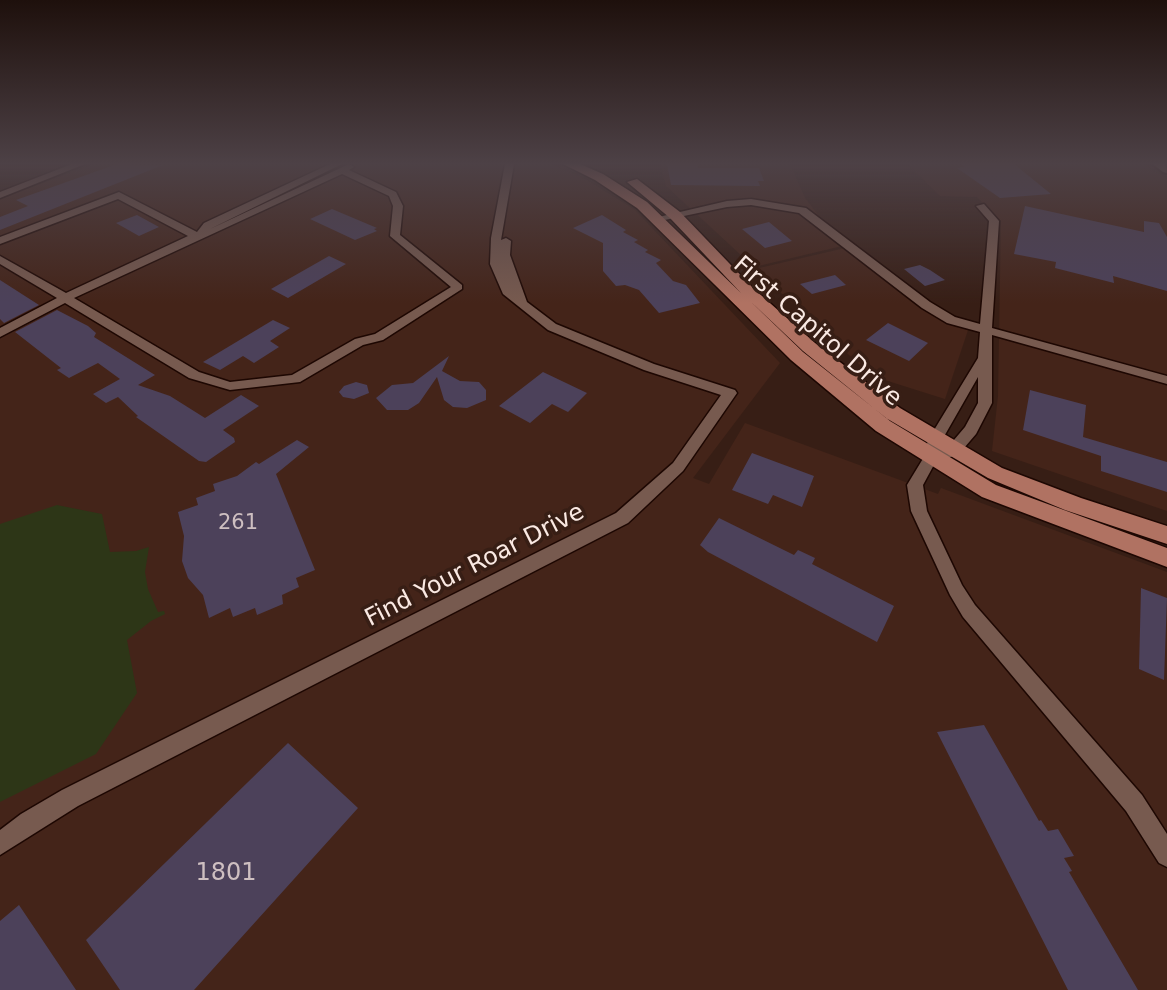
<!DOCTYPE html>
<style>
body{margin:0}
canvas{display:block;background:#371e15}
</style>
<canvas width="1167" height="990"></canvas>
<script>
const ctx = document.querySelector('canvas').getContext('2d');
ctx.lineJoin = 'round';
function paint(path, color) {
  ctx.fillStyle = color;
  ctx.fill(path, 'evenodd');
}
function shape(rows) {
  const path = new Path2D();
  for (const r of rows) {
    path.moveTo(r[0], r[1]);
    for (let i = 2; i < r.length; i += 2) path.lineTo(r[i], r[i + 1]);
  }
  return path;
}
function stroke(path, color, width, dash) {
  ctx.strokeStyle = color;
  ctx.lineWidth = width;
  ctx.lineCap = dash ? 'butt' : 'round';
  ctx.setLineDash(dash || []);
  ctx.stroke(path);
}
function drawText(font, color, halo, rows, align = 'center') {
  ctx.font = font + ' "DejaVu Sans",sans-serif';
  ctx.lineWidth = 7;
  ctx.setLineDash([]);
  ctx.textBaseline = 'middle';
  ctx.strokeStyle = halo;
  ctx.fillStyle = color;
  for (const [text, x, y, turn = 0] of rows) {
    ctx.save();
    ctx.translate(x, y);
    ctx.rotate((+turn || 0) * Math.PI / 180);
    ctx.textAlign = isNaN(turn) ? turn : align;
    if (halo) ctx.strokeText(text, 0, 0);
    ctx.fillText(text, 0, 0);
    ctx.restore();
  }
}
paint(shape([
 [94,164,551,164,563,169,587,180,635,210,780,363,693,478,709,484,745,423,938,494,941,488,1167,572,1167,990,0,990,0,199],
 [660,164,790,164,805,198,842,246,754,267,666,186],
 [907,164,1144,164,1167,179,1167,511,992,451,998,396,1001,221,977,197,940,196],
 [845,248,941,319,968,330,945,399,872,376,755,269]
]), '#442419');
paint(shape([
 [57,505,102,514,110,552,136,551,149,547,145,572,148,589,158,612,164,611,165,614,151,621,127,640,137,693,96,754,0,802,0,524]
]), '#2d3617');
paint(shape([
 [117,164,163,165,0,230,0,217,28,206,16,200],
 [667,164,697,164,698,168,759,168,764,181,758,181,760,186,671,185],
 [961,164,1014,164,1051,194,1000,198,957,168,965,167],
 [1025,206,1144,232,1144,221,1159,223,1167,237,1167,291,1113,276,1114,283,1055,268,1056,262,1014,254],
 [332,209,377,228,374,229,377,231,355,240,310,219],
 [137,215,159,227,139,236,116,223],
 [602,215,626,230,623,232,638,240,634,242,648,250,645,252,661,260,656,263,673,281,686,285,700,303,659,313,639,290,625,285,616,286,603,271,603,243,573,228],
 [769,222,792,241,765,248,742,229],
 [329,256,346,264,288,298,271,289],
 [920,265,930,270,945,280,925,286,904,269],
 [835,275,846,285,812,294,800,284],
 [0,280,39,305,4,323,0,319],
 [57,310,88,326,96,333,94,337,155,375,138,385,170,396,205,418,241,395,259,406,223,430,234,438,235,442,206,462,199,461,136,417,138,416,118,397,106,403,93,394,120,379,98,363,69,378,57,370,61,368,15,332],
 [273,320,290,328,270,341,279,347,254,363,243,356,220,370,203,362],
 [888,323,928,343,909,361,866,340],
 [449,356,442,371,460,381,479,382,486,390,486,400,467,408,453,407,444,400,437,377,419,403,408,410,387,410,376,398,392,385,413,383],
 [543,372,587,393,568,412,552,404,530,423,499,406],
 [356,382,367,385,369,393,354,399,343,397,339,392,344,386],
 [1030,390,1086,405,1083,437,1167,462,1167,492,1101,471,1101,456,1023,430],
 [297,440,309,447,276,474,315,570,296,578,299,587,282,595,283,604,257,615,255,608,233,617,230,608,209,618,203,595,188,578,182,561,184,536,178,512,198,505,196,498,215,491,213,484,237,476,256,462,259,464],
 [752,453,814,476,802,507,773,495,768,504,732,490],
 [719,518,794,555,798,550,815,558,812,564,894,606,877,642,708,552,700,545],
 [1141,588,1167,598,1164,680,1139,669],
 [984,725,1039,821,1041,820,1048,831,1058,829,1074,856,1064,858,1072,871,1069,872,1138,990,1068,990,937,732],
 [288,743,358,808,194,990,120,990,86,940],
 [19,905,76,990,0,990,0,921]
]), '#4c415a');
const minor = shape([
 [72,164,85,164,0,198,0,192,72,164],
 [330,164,342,164,210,229,349,164,354,167,349,170,396,192,403,206,400,235,462,285,462,289,383,340,363,345,300,382,230,390,189,378,65,303,0,337,0,328,57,298,0,264,0,256,66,293,188,236,118,199,0,244,0,237,119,192,197,232,204,223,330,164],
 [342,174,389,196,393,206,390,236,451,287,375,334,355,339,292,375,230,382,199,372,74,298,342,174],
 [505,164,514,164,501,240,506,238,511,241,510,255,527,302,556,324,654,364,735,390,737,393,683,471,628,523,78,806,0,855,0,830,21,814,62,790,616,513,673,463,721,395,644,370,548,330,503,294,490,264,491,238,505,164],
 [751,199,806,208,930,302,955,317,980,324,989,221,976,206,984,204,999,221,992,328,1167,376,1167,384,992,335,992,403,976,434,958,455,936,461,923,485,927,511,962,585,975,605,1142,795,1167,834,1167,867,1159,863,1126,811,963,617,950,595,911,511,907,485,924,457,928,440,978,358,980,332,947,323,922,308,799,213,751,205,727,207,655,222,650,219,727,201,751,199],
 [978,377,978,403,965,427,948,447,940,449,942,440,978,377]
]);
const tertiary = shape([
 [1153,164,1166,164,1167,173,1163,172,1153,164]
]);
const primary = shape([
 [563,164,580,164,603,174,647,202,741,293,670,218,627,182,637,179,680,212,753,288,815,343,900,408,1002,468,1081,498,1167,526,1167,544,1065,510,988,478,886,418,803,351,749,300,803,352,890,421,996,485,1167,548,1167,567,982,497,876,431,791,360,637,208,595,180,563,164]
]);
stroke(minor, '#1d0702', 3);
stroke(tertiary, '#1d0702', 4);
stroke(primary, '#1d0702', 3);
paint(minor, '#775a4f');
paint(tertiary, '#775a4f');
paint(primary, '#b07262');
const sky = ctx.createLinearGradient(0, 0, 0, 303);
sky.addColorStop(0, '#1e100c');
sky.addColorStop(0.54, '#4d4146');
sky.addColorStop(1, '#4d414600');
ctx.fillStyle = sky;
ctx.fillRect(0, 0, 1167, 303);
drawText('21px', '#cebfc1', null, [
 ["261",238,524]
]);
drawText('24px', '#fae9e3', '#371e15', [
 ["First Capitol Drive",817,332,41],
 ["Find Your Roar Drive",475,566,-27]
]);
drawText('24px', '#cebfc1', null, [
 ["1801",226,874]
]);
</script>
